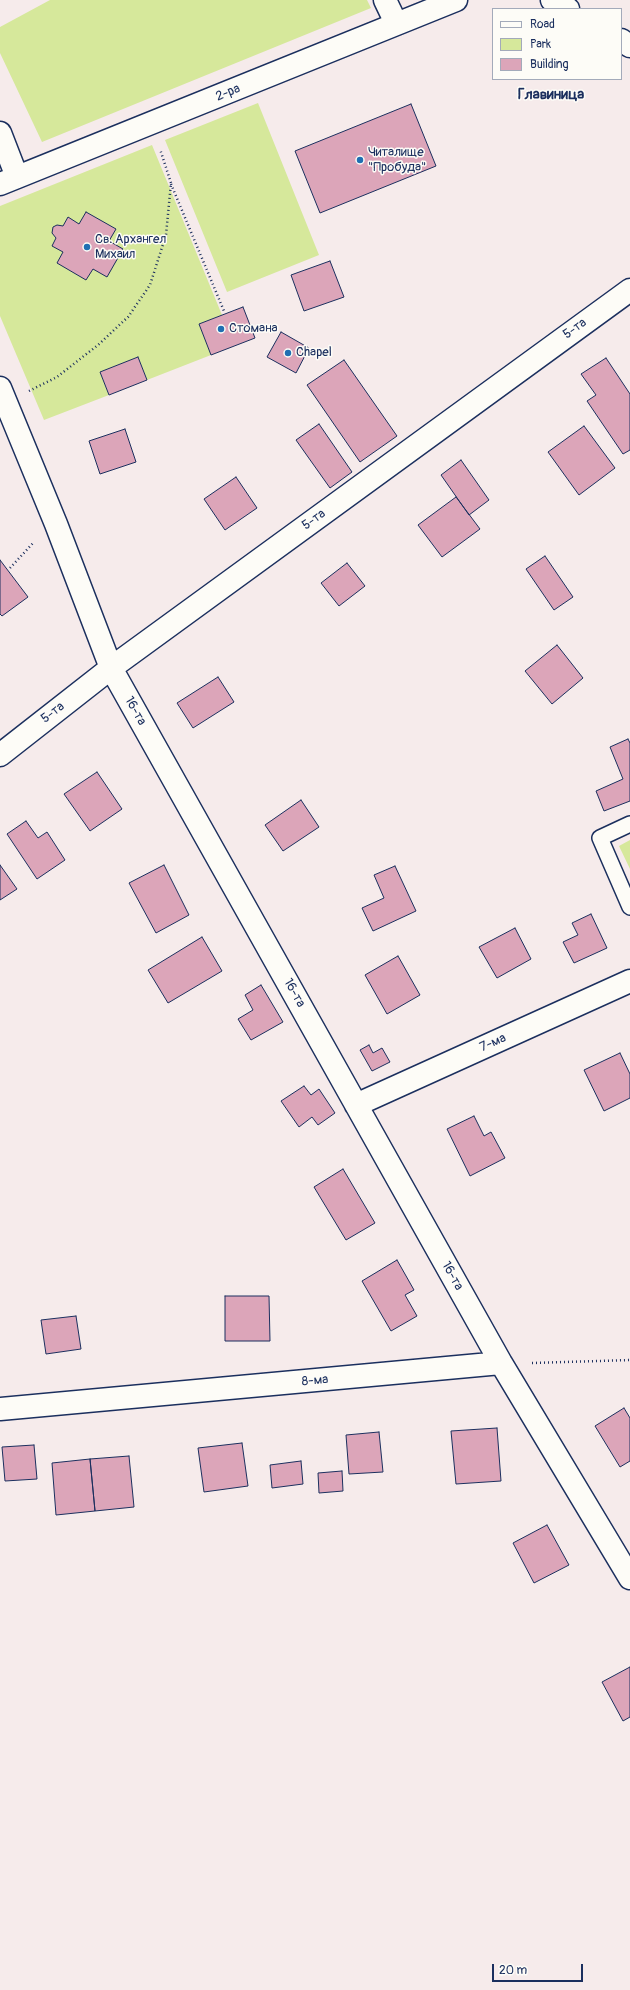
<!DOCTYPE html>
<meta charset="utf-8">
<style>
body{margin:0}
#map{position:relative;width:630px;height:1990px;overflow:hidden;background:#f6ebeb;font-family:Pangolin,sans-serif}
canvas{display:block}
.legend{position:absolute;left:492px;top:8px;width:130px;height:72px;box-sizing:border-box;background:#fdfcf7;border:1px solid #a3aaba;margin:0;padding:5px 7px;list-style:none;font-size:12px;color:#1b2f5e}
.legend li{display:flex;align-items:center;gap:8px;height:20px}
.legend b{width:20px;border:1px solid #a3aaba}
.scale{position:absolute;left:492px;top:1964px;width:91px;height:18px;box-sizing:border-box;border:2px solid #1b2f5e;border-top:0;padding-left:5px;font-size:12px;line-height:14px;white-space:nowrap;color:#1b2f5e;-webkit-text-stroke:3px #fdfcf7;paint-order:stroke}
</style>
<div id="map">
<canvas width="630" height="1990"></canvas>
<ul class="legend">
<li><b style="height:5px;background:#fdfcf7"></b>Road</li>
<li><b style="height:11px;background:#d6e89b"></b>Park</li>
<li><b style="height:11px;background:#dca5b9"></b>Building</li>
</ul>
<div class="scale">20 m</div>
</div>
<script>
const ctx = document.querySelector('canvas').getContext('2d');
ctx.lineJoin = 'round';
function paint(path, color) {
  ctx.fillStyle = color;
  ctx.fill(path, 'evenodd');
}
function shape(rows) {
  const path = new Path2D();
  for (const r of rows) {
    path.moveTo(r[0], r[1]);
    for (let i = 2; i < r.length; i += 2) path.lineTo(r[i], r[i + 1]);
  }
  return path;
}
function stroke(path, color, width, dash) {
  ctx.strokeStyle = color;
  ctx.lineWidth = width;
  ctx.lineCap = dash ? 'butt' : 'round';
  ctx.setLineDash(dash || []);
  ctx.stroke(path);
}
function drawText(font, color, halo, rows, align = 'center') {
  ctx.font = font + ' Pangolin,sans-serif';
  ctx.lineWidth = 3;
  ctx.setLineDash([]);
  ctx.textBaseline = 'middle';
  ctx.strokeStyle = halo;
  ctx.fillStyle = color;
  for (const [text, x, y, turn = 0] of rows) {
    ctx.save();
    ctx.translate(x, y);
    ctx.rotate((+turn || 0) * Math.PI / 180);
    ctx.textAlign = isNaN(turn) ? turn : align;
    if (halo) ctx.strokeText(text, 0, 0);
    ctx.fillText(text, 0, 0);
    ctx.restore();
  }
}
paint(shape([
 [50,0,367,0,371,8,42,142,0,53,0,27],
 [258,103,319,255,227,292,165,140],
 [152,145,222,315,199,324,211,355,147,380,138,357,100,372,109,395,44,420,0,316,0,206],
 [630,840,630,869,619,846]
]), '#d6e89b');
const building = shape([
 [411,104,436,166,320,213,295,151,411,104],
 [86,212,116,229,109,241,123,249,107,277,93,269,86,280,57,263,63,252,52,246,56,238,52,233,53,227,57,225,63,226,68,217,79,224,86,212],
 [330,261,344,297,304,311,291,275,330,261],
 [243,307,255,338,211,355,199,324,243,307],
 [281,332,309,348,296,373,267,357,281,332],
 [138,357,147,380,109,395,100,372,138,357],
 [606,358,630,394,630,450,623,454,587,401,596,395,581,374,606,358],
 [344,360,397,436,360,462,307,385,344,360],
 [319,424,352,472,330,488,296,440,319,424],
 [584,426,615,468,579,495,548,452,584,426],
 [125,429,136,462,100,474,89,441,125,429],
 [461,460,489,500,469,515,441,475,461,460],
 [236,477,257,508,225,530,204,499,236,477],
 [456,497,480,529,442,557,418,525,456,497],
 [545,556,573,597,554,610,526,569,545,556],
 [0,560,28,597,2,616,0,614,0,560],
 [347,563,365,586,339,606,321,583,347,563],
 [557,645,583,678,552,704,525,671,557,645],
 [218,677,234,702,193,728,177,703,218,677],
 [628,739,630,743,630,801,604,811,596,791,623,779,610,747,628,739],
 [97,772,122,809,90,831,64,794,97,772],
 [301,800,319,827,283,851,265,825,301,800],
 [26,821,38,838,47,832,65,860,37,879,7,834,26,821],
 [0,865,17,889,0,900,0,865],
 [164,865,189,915,156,933,129,883,164,865],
 [395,866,416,911,373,931,362,908,384,898,374,875,395,866],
 [591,914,607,948,574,963,563,942,578,935,572,923,591,914],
 [515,928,531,959,497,978,479,947,515,928],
 [202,937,222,971,168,1003,148,970,202,937],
 [398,956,420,995,387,1014,365,975,398,956],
 [261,985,283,1022,251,1040,238,1019,253,1010,245,995,261,985],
 [369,1045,373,1053,382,1048,390,1062,372,1071,360,1050,369,1045],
 [620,1053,630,1074,630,1098,604,1111,584,1070,620,1053],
 [304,1086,311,1095,319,1089,335,1113,318,1125,312,1117,299,1127,281,1101,304,1086],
 [474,1116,484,1136,491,1132,505,1158,470,1176,447,1129,474,1116],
 [343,1169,375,1223,346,1240,314,1187,343,1169],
 [397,1260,414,1290,405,1295,417,1316,391,1331,362,1281,397,1260],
 [225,1296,269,1296,270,1341,225,1341,225,1296],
 [76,1316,81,1349,46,1354,41,1320,76,1316],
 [624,1408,630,1418,630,1461,620,1467,595,1426,624,1408],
 [497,1428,501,1481,456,1484,451,1431,497,1428],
 [379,1432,383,1472,349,1474,346,1435,379,1432],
 [242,1443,248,1486,204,1492,198,1448,242,1443],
 [34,1445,37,1479,5,1481,2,1447,34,1445],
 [129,1456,134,1507,95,1511,90,1459,129,1456],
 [90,1459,95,1511,56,1515,52,1463,90,1459],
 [301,1461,303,1484,272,1488,270,1465,301,1461],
 [342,1471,343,1491,319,1493,318,1473,342,1471],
 [547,1525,569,1565,534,1583,513,1543,547,1525],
 [630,1667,630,1717,623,1721,602,1682,630,1667]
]);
paint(building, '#dca5b9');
stroke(building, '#1b2f5e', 1);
const service = shape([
 [630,824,600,838,630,907]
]);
const pedestrian = shape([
 [385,0,396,23]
]);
const minor = shape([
 [552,0,568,9],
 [621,40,630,46],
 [0,133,17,177],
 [0,184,456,0],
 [0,388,56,524,111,668,501,1363,630,1578],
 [0,755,111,668,630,290],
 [356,1105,630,981],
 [0,1409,501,1363]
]);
stroke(service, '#1b2f5e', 18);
stroke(pedestrian, '#1b2f5e', 25);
stroke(minor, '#1b2f5e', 25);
stroke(shape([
 [171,184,224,311],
 [29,391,57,377,98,345,128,317,150,285,166,235,171,183,160,149],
 [10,568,34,542],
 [532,1363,630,1360]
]), '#1b2f5e', 2.5, [1, 3]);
stroke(service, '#fdfcf7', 15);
stroke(pedestrian, '#fdfcf7', 22);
stroke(minor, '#fdfcf7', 22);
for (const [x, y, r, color] of [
 [360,160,4,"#1f6fb2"],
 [87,247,4,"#1f6fb2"],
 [221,329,4,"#1f6fb2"],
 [288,353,4,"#1f6fb2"]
]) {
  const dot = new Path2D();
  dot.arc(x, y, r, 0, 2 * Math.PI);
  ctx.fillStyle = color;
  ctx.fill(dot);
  stroke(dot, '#fdfcf7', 1.5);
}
drawText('13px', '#1b2f5e', '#fdfcf7', [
 ["2-ра",228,93,-22],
 ["5-та",575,329,-36],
 ["5-та",314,520,-36],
 ["16-та",135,711,61],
 ["5-та",53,713,-38],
 ["16-та",294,993,61],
 ["7-ма",493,1043,-24],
 ["16-та",452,1276,61],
 ["8-ма",315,1381,-5]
]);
drawText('13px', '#1b2f5e', '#fdfcf7', [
 ["Читалище",368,153],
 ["\"Пробуда\"",368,168],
 ["Св. Архангел",95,240],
 ["Михаил",95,255],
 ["Стомана",229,329],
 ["Chapel",296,353]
], 'left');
drawText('bold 15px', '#1b2f5e', '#fdfcf7', [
 ["Главиница",551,95]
]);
</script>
